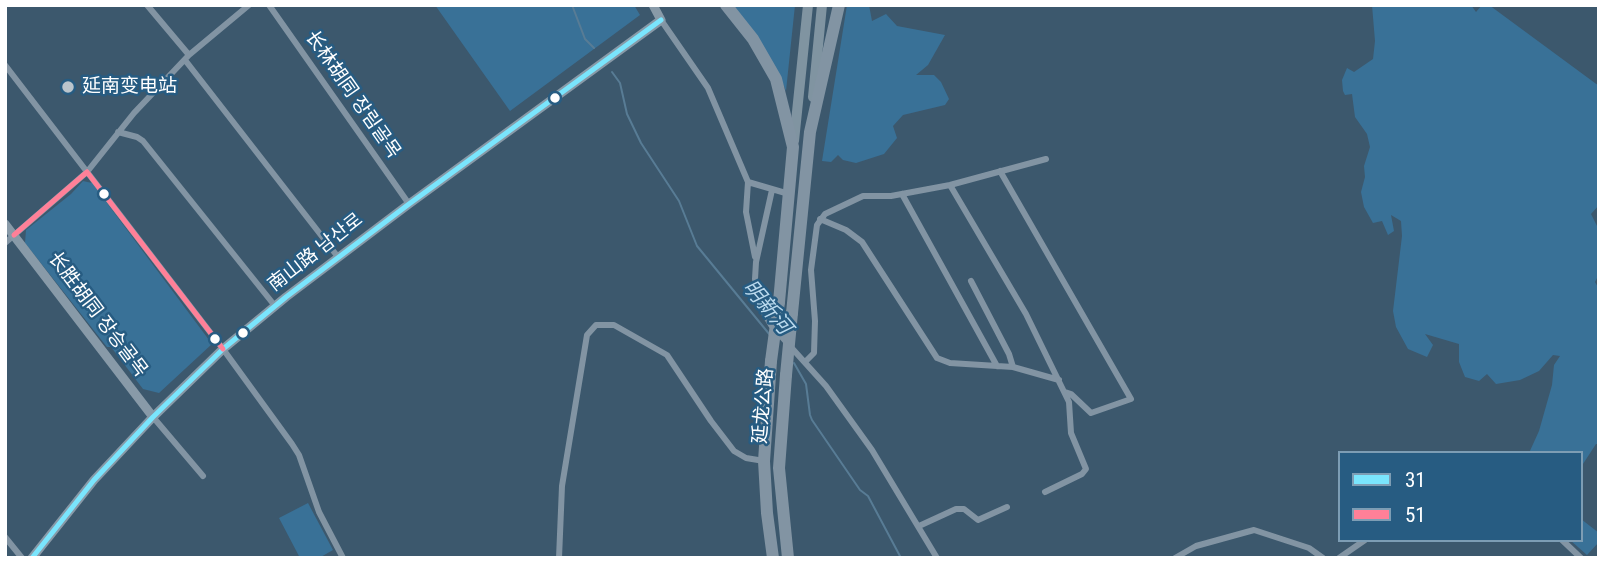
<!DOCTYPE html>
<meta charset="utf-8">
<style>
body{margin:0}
#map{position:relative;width:1604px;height:563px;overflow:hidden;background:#3c586d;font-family:"Roboto Condensed",sans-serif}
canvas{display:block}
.frame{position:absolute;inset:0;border:7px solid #fff;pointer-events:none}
.legend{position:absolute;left:1338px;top:451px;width:245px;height:91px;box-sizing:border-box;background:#275c82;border:2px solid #7d9db4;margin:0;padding:9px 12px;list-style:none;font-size:21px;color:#fff}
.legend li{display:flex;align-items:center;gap:14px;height:35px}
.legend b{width:35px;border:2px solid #7d9db4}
</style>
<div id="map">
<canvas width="1604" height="563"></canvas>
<div class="frame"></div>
<ul class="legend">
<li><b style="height:9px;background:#7ae5fd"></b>31</li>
<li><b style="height:9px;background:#ff8098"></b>51</li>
</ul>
</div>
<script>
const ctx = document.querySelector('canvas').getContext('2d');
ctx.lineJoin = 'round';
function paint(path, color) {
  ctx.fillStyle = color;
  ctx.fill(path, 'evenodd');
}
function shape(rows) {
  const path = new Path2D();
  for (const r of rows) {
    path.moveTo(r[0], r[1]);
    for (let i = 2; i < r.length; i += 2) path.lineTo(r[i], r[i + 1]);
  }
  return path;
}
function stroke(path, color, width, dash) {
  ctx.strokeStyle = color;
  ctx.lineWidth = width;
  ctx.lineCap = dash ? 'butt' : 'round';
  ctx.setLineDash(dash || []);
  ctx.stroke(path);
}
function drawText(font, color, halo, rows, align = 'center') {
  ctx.font = font + ' "Roboto Condensed","Noto Sans SC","Noto Sans KR",sans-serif';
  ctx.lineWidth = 5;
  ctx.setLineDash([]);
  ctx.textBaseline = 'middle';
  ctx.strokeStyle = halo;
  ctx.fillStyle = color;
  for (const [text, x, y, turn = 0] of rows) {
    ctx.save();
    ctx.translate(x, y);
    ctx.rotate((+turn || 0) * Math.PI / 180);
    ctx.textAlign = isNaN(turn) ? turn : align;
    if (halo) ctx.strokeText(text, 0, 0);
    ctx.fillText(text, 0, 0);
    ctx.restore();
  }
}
paint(shape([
 [435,5,634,5,640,15,510,111],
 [730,5,795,5,786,91,783,84],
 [847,5,869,5,872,21,886,14,897,26,945,35,928,65,916,75,934,75,941,82,949,99,945,105,903,115,893,126,897,138,884,154,856,163,843,160,838,155,831,162,822,161],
 [1372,5,1471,5,1476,12,1482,5,1489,5,1599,86,1599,205,1591,214,1599,230,1599,274,1595,282,1599,289,1599,444,1596,444,1581,467,1581,453,1529,453,1539,431,1552,385,1554,365,1560,356,1553,355,1539,371,1520,380,1496,384,1487,374,1479,381,1465,377,1459,362,1459,344,1425,334,1433,345,1427,357,1408,349,1396,327,1393,311,1402,236,1401,221,1391,215,1394,231,1388,235,1382,221,1373,223,1364,207,1361,192,1365,177,1364,166,1370,147,1367,134,1355,117,1352,94,1345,95,1343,91,1342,80,1347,68,1354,72,1373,59,1375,41],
 [83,181,92,183,212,344,159,393,143,389,111,347,107,347,25,243,26,230,71,194],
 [308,503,333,550,319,558,300,558,279,518],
 [1581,519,1599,533,1599,542,1587,555,1570,540,1581,540]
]), '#397197');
stroke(shape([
 [572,5,585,39,594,48],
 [612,72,620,83,627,114,641,143,679,201,697,246,770,335],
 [794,363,806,384,810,415,812,420,860,490,868,496,901,558]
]), '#587c95', 2);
stroke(shape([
 [147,5,189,55],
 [269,5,409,204],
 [661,20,708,88,748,182,746,212,755,257],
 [185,60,338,257],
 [5,65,223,349,292,444,299,455,319,512,343,558],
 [118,132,137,137,143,141,275,306],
 [1000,171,1131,399,1091,413,1071,394,1065,392],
 [748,182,789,194],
 [950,185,1026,314,1069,402,1071,433,1086,469,1082,474,1045,492],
 [772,190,756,262,755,279,761,308,771,325,826,386,872,450,937,558],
 [902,194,997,366],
 [820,219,846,230,862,242,937,358,950,363,1013,367,1059,380],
 [5,243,87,172,134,113,189,55,249,5],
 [971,281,1009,354,1013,367],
 [805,362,814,353,815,321,811,270,817,225,825,214,863,196,891,196,950,185,1046,159],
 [153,417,203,476],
 [919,526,956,509,964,509,978,520,1007,507],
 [5,537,22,558],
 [1562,540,1581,558],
 [559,558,562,486,587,335,596,325,614,325,667,355,711,421,734,451,746,458,764,461],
 [1175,558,1196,546,1254,530,1309,548,1323,558],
 [1339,558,1365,540]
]), '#8294a3', 6);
stroke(shape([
 [5,224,153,417],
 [32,558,94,480,153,417,223,349,286,297,409,204,661,20,653,5]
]), '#889aa8', 9);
stroke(shape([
 [813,97,822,5],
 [794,141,808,5]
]), '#8094a1', 10);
stroke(shape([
 [726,5,753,39,776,79,793,147,779,302],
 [792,313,810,132,839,5],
 [771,361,764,461,767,513,773,558],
 [786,375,779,468,788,558]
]), '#8294a3', 12);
stroke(shape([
 [771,361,779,302],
 [786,375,792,313]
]), '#8294a3', 12);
stroke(shape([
 [32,558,94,480,153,417,223,349,286,297,409,204,661,20]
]), '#7ae5fd', 5);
stroke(shape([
 [87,172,223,349],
 [14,235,87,172]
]), '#ff8098', 5);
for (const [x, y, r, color] of [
 [68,87,7,"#bbc5cc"],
 [555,98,6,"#fff"],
 [104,194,6,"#fff"],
 [243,333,6,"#fff"],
 [215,339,6,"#fff"]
]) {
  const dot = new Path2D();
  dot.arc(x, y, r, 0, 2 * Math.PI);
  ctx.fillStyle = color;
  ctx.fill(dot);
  stroke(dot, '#275c82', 2.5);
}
drawText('19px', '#fff', '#275c82', [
 ["延南变电站",82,87]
], 'left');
drawText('19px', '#fff', '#275c82', [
 ["长林胡同 장림골목",352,95,55],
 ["南山路 남산로",316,253,-38],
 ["长胜胡同 장승골목",97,315,53],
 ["延龙公路",764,406,-85]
]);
drawText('italic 21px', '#bbdaee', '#275c82', [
 ["明新河",766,308,50]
]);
</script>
